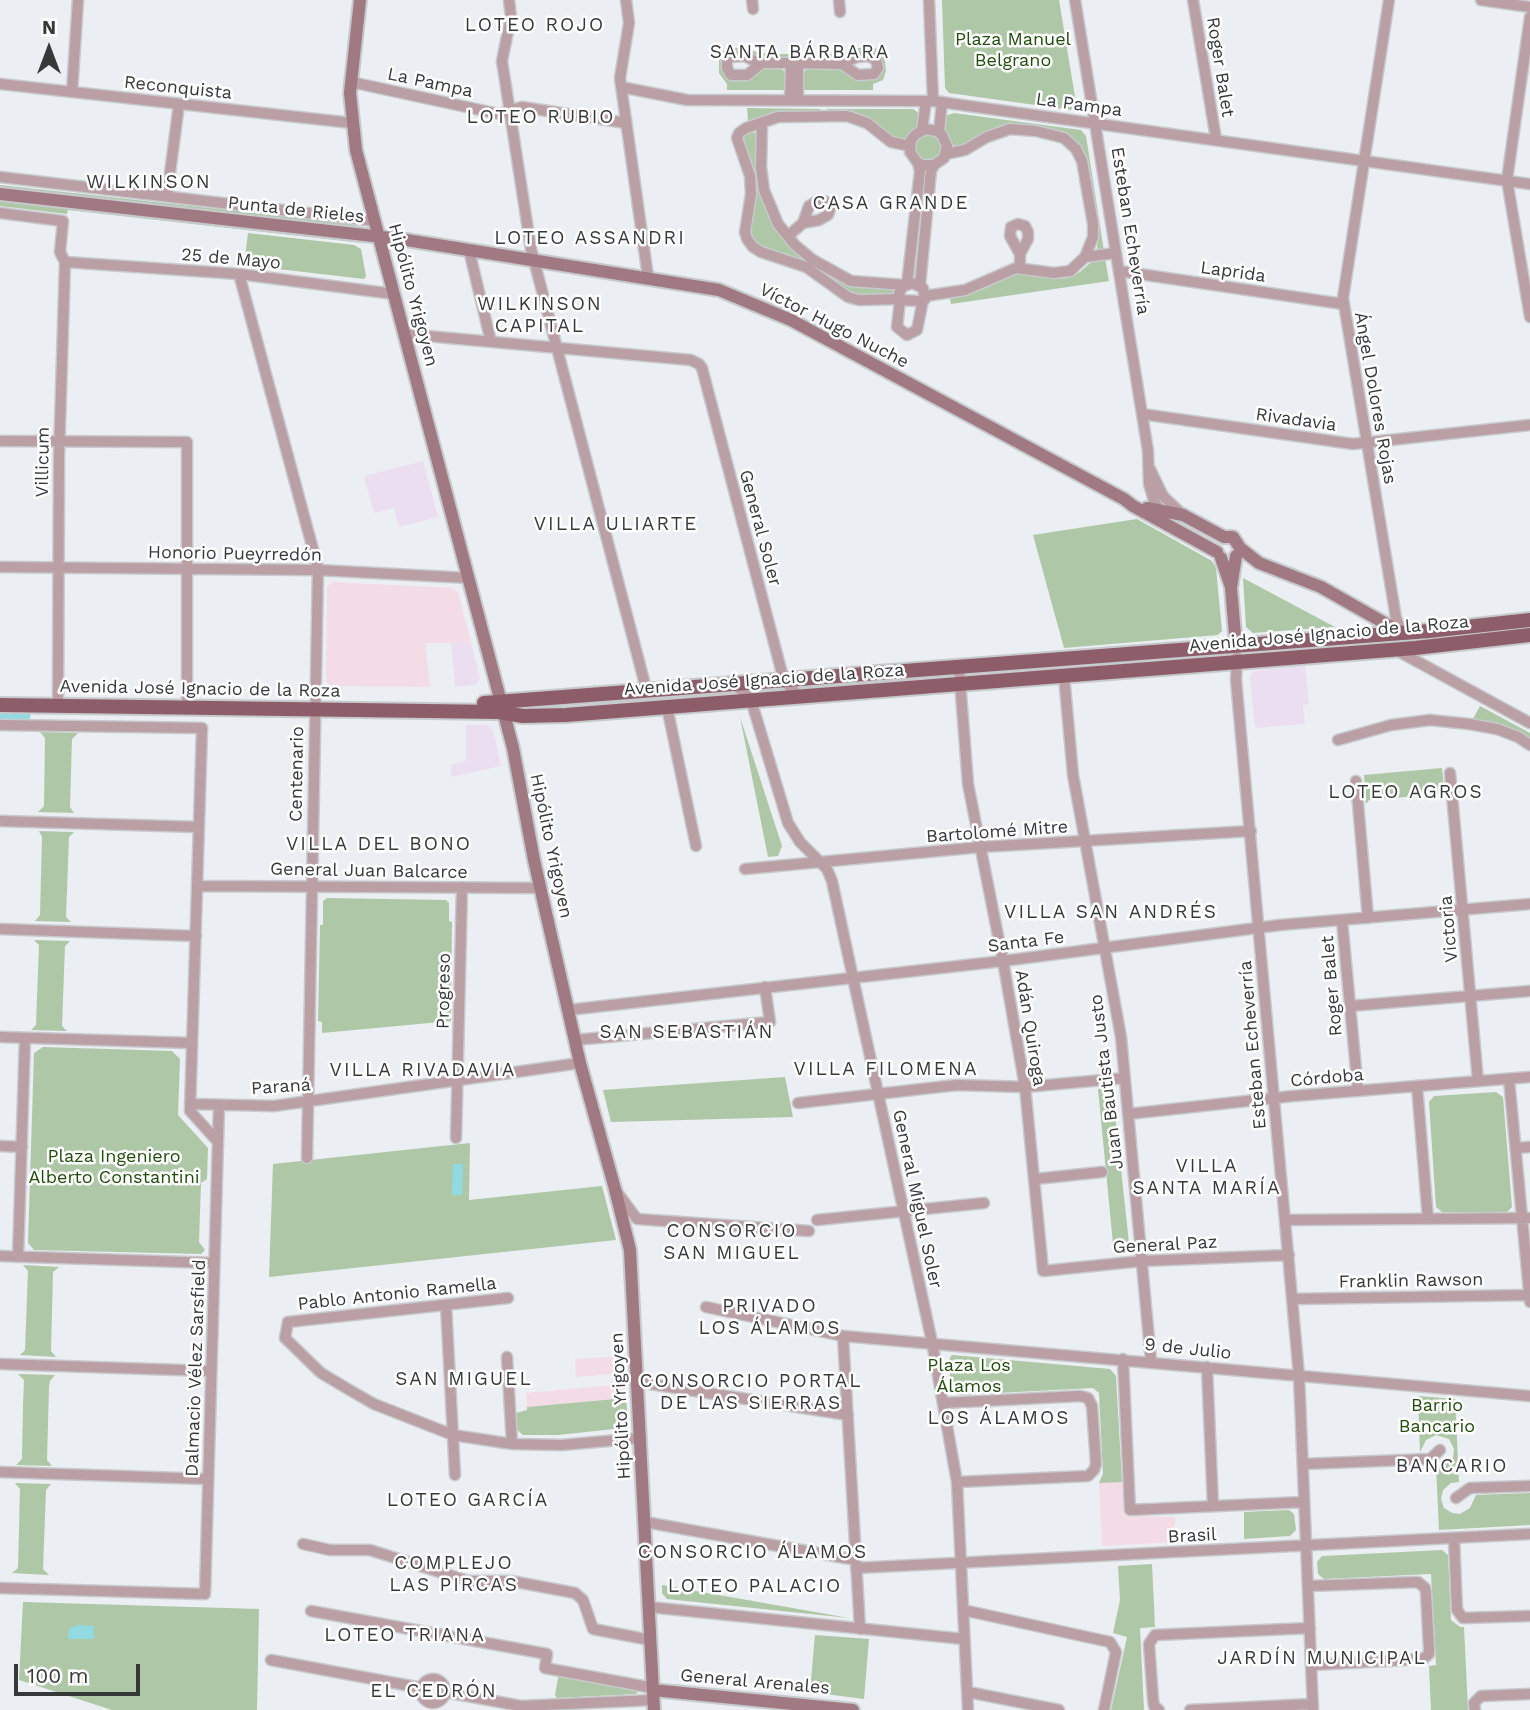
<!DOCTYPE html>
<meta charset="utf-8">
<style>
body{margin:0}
#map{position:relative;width:1530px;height:1710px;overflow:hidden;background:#ebeef2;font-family:"Work Sans",sans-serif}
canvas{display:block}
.north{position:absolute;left:14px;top:14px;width:70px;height:70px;-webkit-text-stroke:5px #fff;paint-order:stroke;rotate:0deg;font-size:19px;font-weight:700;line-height:28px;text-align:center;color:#37383a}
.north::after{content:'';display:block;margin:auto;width:24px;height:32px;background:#37383a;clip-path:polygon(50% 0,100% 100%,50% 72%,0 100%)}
.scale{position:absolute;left:14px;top:1664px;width:126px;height:32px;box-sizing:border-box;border:4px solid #37383a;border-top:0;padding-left:9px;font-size:21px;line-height:24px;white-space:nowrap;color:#37383a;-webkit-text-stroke:5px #fff;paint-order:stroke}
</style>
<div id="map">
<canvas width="1530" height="1710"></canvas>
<div class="north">N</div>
<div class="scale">100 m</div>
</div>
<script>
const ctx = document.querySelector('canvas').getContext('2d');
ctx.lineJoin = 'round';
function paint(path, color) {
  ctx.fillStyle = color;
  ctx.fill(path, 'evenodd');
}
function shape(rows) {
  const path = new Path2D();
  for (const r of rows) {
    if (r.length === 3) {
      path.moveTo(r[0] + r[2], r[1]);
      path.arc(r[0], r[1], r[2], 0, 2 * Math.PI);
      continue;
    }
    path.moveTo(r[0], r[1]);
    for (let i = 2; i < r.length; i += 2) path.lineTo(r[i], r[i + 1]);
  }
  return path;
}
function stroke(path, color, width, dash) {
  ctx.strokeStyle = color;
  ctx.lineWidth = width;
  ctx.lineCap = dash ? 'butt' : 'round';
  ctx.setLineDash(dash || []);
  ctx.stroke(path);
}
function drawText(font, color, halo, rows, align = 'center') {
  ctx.font = font + ' "Work Sans",sans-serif';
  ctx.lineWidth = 5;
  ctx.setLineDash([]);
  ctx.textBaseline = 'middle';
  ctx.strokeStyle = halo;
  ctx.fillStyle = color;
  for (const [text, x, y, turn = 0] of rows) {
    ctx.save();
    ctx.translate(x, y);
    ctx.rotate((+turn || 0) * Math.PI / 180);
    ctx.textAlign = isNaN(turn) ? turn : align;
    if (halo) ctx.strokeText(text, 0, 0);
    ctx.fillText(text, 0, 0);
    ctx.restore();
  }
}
paint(shape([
 [423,461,438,517,399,527,394,508,374,513,364,476],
 [451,643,471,643,480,679,476,685,455,687],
 [1305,666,1309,704,1303,705,1305,724,1255,728,1250,676,1254,671],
 [466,725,487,725,493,730,501,766,451,777,451,765,466,761]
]), '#ecdef1');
paint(shape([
 [332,582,452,588,458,592,471,643,425,643,430,687,330,686,326,681,327,601,327,587],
 [624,1356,624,1373,576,1377,575,1359],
 [625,1384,626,1398,527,1407,526,1393],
 [1122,1482,1125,1516,1175,1517,1175,1542,1102,1546,1099,1483]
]), '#f4dce7');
paint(shape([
 [942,0,1059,0,1076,103,1071,110,949,93,945,88],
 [731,48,747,48,758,53,770,54,843,54,856,48,875,48,884,54,886,71,883,80,873,84,873,90,803,90,803,73,808,68,839,68,855,79,874,80,881,74,881,58,874,52,858,52,843,58,761,58,746,52,730,52,723,59,723,72,727,78,731,80,768,67,779,67,785,72,786,87,785,90,727,90,727,84,719,73,719,56,724,50],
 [747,108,820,109,821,111,773,113,748,121],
 [827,109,913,109,920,114,919,127,907,141,893,138,865,116,851,113,828,113],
 [954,113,1081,130,1086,136,1104,251,1097,249,1098,233,1086,160,1080,147,1007,125,989,130,968,144,954,146,944,128,944,116],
 [750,131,757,134,757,164,775,223,844,282,894,288,895,294,852,295,753,243,748,231,754,199,741,141,743,134],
 [928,147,14],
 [0,185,355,224,357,226,355,228,0,188],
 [0,201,357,240,363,243,68,210,67,214,0,206],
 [248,233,354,245,361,249,366,276,364,279,244,265],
 [1105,258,1109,281,951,304,950,298,974,292,1011,275,1024,273,1053,279,1067,278,1080,272,1090,263],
 [1137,519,1212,561,1216,568,1222,631,1218,635,1064,648,1033,535],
 [1243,578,1335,627,1253,633,1246,627],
 [1480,706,1530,733,1530,739,1497,724,1473,719],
 [740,717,782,846,778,856,768,857],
 [40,732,78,733,72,739,70,807,74,813,38,812,44,806,45,738],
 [1442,768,1445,798,1440,794,1369,800,1366,804,1364,775],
 [39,831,74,832,69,837,66,917,71,922,35,921,40,915,42,837],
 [327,898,446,900,449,903,449,921,452,922,451,1021,322,1033,322,1022,318,1021,320,925,323,925,323,901],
 [34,940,70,941,65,946,62,1026,67,1031,31,1030,36,1025,39,945],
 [43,1047,172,1051,180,1059,178,1115,208,1148,207,1179,201,1183,199,1242,205,1250,201,1254,34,1250,28,1243,34,1053],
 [785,1077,793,1117,611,1122,603,1090],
 [1112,1087,1130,1252,1114,1254,1098,1089],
 [1496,1092,1503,1097,1512,1207,1507,1212,1442,1212,1436,1207,1429,1102,1434,1096],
 [470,1143,469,1200,602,1186,616,1240,269,1277,273,1164],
 [23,1265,59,1267,53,1272,51,1351,56,1357,20,1355,25,1350,28,1271],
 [952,1355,1110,1369,1116,1376,1122,1482,1099,1483,1103,1474,1099,1393,1093,1388,959,1395,952,1390,948,1361],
 [18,1374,55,1375,50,1381,49,1387,47,1460,52,1466,16,1465,22,1459,23,1405,24,1380],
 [1418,1396,1455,1399,1459,1482,1451,1483,1443,1490,1441,1499,1444,1508,1452,1513,1460,1514,1470,1508,1476,1495,1530,1493,1530,1525,1439,1530,1436,1466,1449,1463,1453,1458,1454,1449,1449,1439,1436,1435,1426,1440,1420,1452],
 [626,1398,628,1421,623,1428,558,1435,523,1435,517,1430,516,1413,527,1410,527,1407],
 [15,1483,51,1484,46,1490,43,1569,49,1575,12,1573,18,1568,20,1489],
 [1289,1510,1294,1514,1296,1530,1290,1536,1244,1539,1244,1512],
 [1442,1550,1448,1555,1451,1620,1460,1627,1464,1627,1468,1710,1431,1710,1429,1666,1436,1665,1431,1574,1324,1579,1318,1574,1317,1562,1322,1556],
 [1152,1564,1155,1627,1140,1628,1144,1710,1111,1710,1127,1637,1113,1633,1120,1600,1118,1566],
 [662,1585,849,1618,667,1599,662,1593],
 [23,1602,259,1609,257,1710,112,1710,19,1680],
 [815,1635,869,1639,864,1699,810,1692],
 [559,1673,641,1688,636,1694,557,1698,555,1695]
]), '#aec7a6');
paint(shape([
 [453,1164,463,1164,462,1195,452,1195],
 [77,1625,94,1626,94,1639,68,1639,69,1629]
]), '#91dae2');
stroke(shape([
 [0,716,26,716]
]), '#91dae2', 9);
const street = shape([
 [509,0,511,17,502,61,531,249,647,692],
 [626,0,629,23,620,78,648,277],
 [752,0,753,9],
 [839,0,840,12],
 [929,0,933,101],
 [1075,0,1148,451,1149,484,1154,501,1161,512],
 [1193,0,1216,139],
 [1389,0,1343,298,1396,618,1402,633],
 [1481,0,1530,7],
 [1530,17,1507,180,1530,317],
 [762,63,747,75,731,75,727,68,727,60,730,57,745,56,758,63,791,63,842,64,857,57,869,56,876,60,878,68,874,74,858,75,842,64],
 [351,82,499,114,522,107,626,123],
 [0,84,352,123],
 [621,87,687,100,933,101,1530,184],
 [72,92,78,0],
 [790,100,791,63],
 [798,100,798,63],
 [762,123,761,167,764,190,778,224,795,245,813,260,851,281,905,285],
 [922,130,926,101],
 [939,132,942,102],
 [0,177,375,221],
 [167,196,179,104],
 [0,213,63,221,60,252,65,262,59,457,58,706],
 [788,236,803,223,819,220,828,215,830,209,827,202,819,200,809,206,803,223],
 [469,250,491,342],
 [1085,257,1116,253],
 [65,262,239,274,394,294],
 [1020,268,1020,254,1028,239,1028,232,1025,226,1018,224,1011,227,1010,236,1020,254],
 [1119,271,1343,304],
 [239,274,318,568,307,1158],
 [912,283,923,288,925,299,919,301,900,300,899,294,902,287,912,283],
 [907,284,920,171,918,163],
 [920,285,931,171,934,165,944,158,947,146,942,135,937,131,925,129,915,135,911,140,910,152,917,162,922,165,934,165],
 [925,296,965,290,1016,268,1054,273,1070,271,1085,257,1093,237,1093,224,1082,161,1076,149,1064,138,1036,131,1010,129,987,137,965,150,946,154],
 [900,299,859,300,848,297,806,267,761,252,753,247,747,239,745,232,751,194,750,176,737,138,739,133,746,128,778,117,847,116,867,123,891,142,910,146],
 [900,300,897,327,907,335,917,330,923,300],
 [405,334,691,360,699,364,702,368,784,681,799,696],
 [1142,414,1353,444,1530,425],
 [0,441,187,442,187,708],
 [1150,469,1163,496,1183,515],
 [0,567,318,570,469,578],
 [1396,650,1530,723],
 [1237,657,1236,680,1299,1376,1313,1710],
 [959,668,968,784,1003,961,1025,1087,1043,1271,1142,1261,1289,1255],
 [1064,676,1073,775,1121,1037,1151,1361],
 [734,685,744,692,751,700,788,823,800,842,827,869,832,881,932,1342,957,1482,968,1710],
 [667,707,696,846],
 [0,725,202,728,190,1111,218,1142],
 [1338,740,1391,725,1430,720,1469,724,1497,729,1518,737,1530,745],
 [1450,773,1478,1081],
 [1356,781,1368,918],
 [0,821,199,827],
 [745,869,981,847,1251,831],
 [197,886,541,888],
 [1342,920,1358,1091],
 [0,929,196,936],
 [1350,1006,1530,991],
 [568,1010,1003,961,1280,925,1530,904],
 [0,1037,192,1043],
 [575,1040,770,1022,765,987],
 [1509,1079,1530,1302],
 [1417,1086,1428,1219],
 [798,1103,957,1085,1025,1087,1125,1078],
 [191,1104,274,1106,580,1063],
 [1128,1114,1293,1096,1530,1077],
 [456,1138,462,887],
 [0,1146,22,1147],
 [1516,1148,1530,1147],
 [1035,1179,1102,1172],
 [617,1192,637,1219,809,1231],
 [817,1220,984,1203],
 [1286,1220,1530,1218],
 [0,1256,214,1263],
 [18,1257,25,1038],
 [508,1298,288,1322,285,1338,321,1373,353,1392,374,1404,453,1435,512,1444,562,1445,641,1438],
 [1292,1299,1530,1295],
 [446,1305,455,1475],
 [706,1307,843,1336,1530,1396],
 [843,1336,860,1629],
 [507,1357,512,1444],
 [1123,1359,1130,1510,1304,1502],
 [0,1364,211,1371],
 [1207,1367,1213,1506],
 [638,1382,848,1415],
 [943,1403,1080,1396,1088,1398,1092,1406,1096,1464,1094,1470,1088,1476,957,1482],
 [1303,1464,1430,1459,1440,1450],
 [0,1472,208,1479],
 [1456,1498,1470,1488,1530,1486],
 [645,1522,856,1560],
 [1454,1538,1457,1610,1463,1618,1530,1616],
 [303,1544,330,1550,370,1550,468,1581,511,1581,575,1593,583,1600,593,1629,650,1640],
 [856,1568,1530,1534],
 [1308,1586,1418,1582,1425,1588,1426,1593,1429,1649,1429,1654,1423,1659,1311,1665],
 [0,1588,205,1594,219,1105],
 [649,1607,964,1639],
 [963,1610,1110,1642,1116,1652,1104,1710],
 [311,1611,547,1654,545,1668,653,1688],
 [271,1660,422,1688],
 [433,1691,12],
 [445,1692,521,1706,653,1700],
 [968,1692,1059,1710],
 [1159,1710,1154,1706,1153,1699,1149,1644,1155,1635,1310,1628],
 [1190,1710,1313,1704],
 [1475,1710,1474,1703,1481,1696,1530,1694]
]);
const secondary = shape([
 [360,0,350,93,356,150,513,748,534,860,580,1063,615,1189,630,1250,654,1710],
 [0,194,400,239,719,290,791,320,1124,499,1133,506,1217,552],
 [1147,508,1183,515,1224,537,1233,537,1240,548,1259,563,1321,587,1402,633],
 [1221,558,1231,587],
 [1236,646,1231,588,1236,556],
 [653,1690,853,1710]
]);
const primary = shape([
 [484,703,1429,631,1530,620],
 [0,705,498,712,523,716,566,715,1415,648,1530,635]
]);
stroke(street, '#c7cacd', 13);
stroke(secondary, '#c7cacd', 16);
stroke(primary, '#c7cacd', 18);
stroke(street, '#ba9fa5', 10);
stroke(secondary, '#a07982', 12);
stroke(primary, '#8d5e69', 14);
drawText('18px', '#214c0d', '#fff', [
 ["Plaza Manuel",1013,40],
 ["Belgrano",1013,61],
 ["Plaza Ingeniero",114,1157],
 ["Alberto Constantini",114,1178],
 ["Plaza Los",969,1366],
 ["Álamos",969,1387],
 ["Barrio",1437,1406],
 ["Bancario",1437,1427]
]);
drawText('18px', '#37383a', '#fff', [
 ["Roger Balet",1220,67,81],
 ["La Pampa",430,83,12],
 ["Reconquista",178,88,6],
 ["La Pampa",1079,105,8],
 ["Punta de Rieles",296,210,6],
 ["Esteban Echeverría",1130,231,81],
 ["25 de Mayo",231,259,5],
 ["Laprida",1233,272,8],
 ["Hipólito Yrigoyen",413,295,75],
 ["Víctor Hugo Nuche",834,326,27],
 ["Ángel Dolores Rojas",1375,398,80],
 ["Rivadavia",1296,420,8],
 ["Villicum",43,462,-89],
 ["General Soler",760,528,75],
 ["Honorio Pueyrredón",235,554,1],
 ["Avenida José Ignacio de la Roza",1329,634,-5],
 ["Avenida José Ignacio de la Roza",764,680,-4],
 ["Avenida José Ignacio de la Roza",200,689,1],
 ["Centenario",297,774,-89],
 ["Bartolomé Mitre",997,832,-4],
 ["Hipólito Yrigoyen",551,846,78],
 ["General Juan Balcarce",369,871,1],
 ["Victoria",1449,929,-95],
 ["Santa Fe",1026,942,-7],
 ["Roger Balet",1332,986,-95],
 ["Progreso",444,991,-89],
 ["Adán Quiroga",1030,1028,81],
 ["Esteban Echeverría",1253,1045,-95],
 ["Córdoba",1327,1078,-5],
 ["Juan Bautista Justo",1107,1082,-97],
 ["Paraná",281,1087,-4],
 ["General Miguel Soler",917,1199,78],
 ["General Paz",1165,1245,-3],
 ["Franklin Rawson",1411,1281,-1],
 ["Pablo Antonio Ramella",397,1294,-6],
 ["9 de Julio",1188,1349,6],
 ["Dalmacio Vélez Sarsfield",196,1368,-88],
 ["Hipólito Yrigoyen",621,1406,-93],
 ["Brasil",1192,1536,-3],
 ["General Arenales",755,1682,5]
]);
ctx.letterSpacing = '2px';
drawText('19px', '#37383a', '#fff', [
 ["LOTEO ROJO",535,25],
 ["SANTA BÁRBARA",800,52],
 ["LOTEO RUBIO",541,117],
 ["WILKINSON",149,182],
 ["CASA GRANDE",891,203],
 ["LOTEO ASSANDRI",590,238],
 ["WILKINSON",540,304],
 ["CAPITAL",540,326],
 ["VILLA ULIARTE",616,524],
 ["LOTEO AGROS",1406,792],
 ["VILLA DEL BONO",379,844],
 ["VILLA SAN ANDRÉS",1111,912],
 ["SAN SEBASTIÁN",687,1032],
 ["VILLA FILOMENA",886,1069],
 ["VILLA RIVADAVIA",423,1070],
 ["VILLA",1207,1166],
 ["SANTA MARÍA",1207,1188],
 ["CONSORCIO",732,1231],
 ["SAN MIGUEL",732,1253],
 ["PRIVADO",770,1306],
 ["LOS ÁLAMOS",770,1328],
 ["SAN MIGUEL",464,1379],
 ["CONSORCIO PORTAL",751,1381],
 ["DE LAS SIERRAS",751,1403],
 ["LOS ÁLAMOS",999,1418],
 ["BANCARIO",1452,1466],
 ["LOTEO GARCÍA",468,1500],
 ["CONSORCIO ÁLAMOS",753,1552],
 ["COMPLEJO",454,1563],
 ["LAS PIRCAS",454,1585],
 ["LOTEO PALACIO",755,1586],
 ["LOTEO TRIANA",405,1635],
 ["JARDÍN MUNICIPAL",1322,1658],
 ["EL CEDRÓN",434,1691]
]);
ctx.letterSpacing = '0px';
</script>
